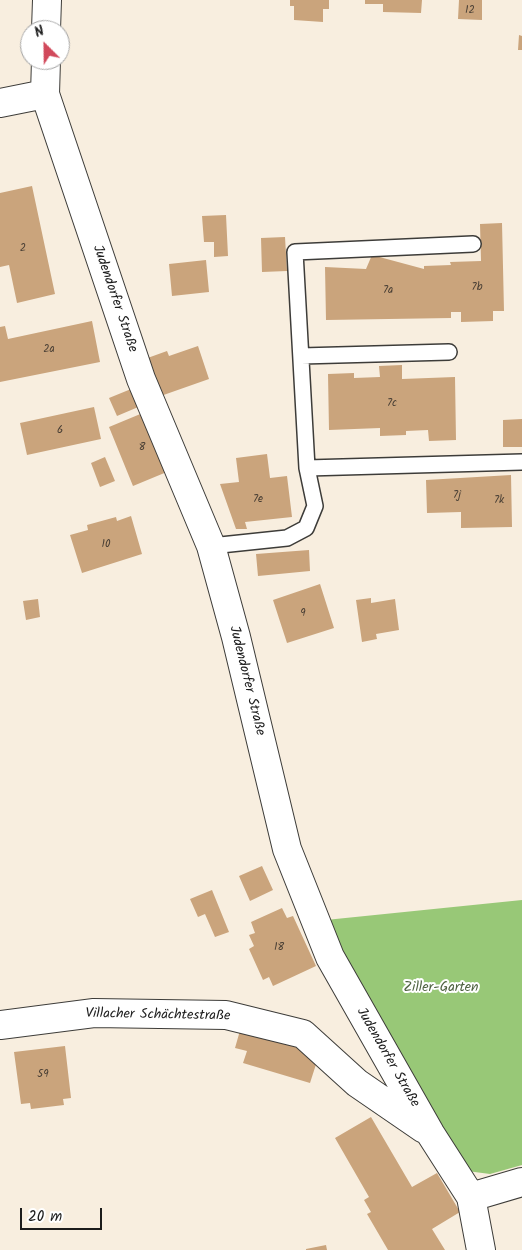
<!DOCTYPE html>
<meta charset="utf-8">
<style>
body{margin:0}
#map{position:relative;width:522px;height:1250px;overflow:hidden;background:#f8eedf;font-family:Kalam,sans-serif}
canvas{display:block}
.north{position:absolute;left:20px;top:20px;width:50px;height:50px;box-sizing:border-box;background:#fff;border:1px solid #a4a4a4;border-radius:50%;rotate:337deg;font-size:14px;font-weight:700;line-height:20px;text-align:center;color:#1c1c1c}
.north::after{content:'';display:block;margin:auto;width:18px;height:22px;background:#d1495b;clip-path:polygon(50% 0,100% 100%,50% 72%,0 100%)}
.scale{position:absolute;left:20px;top:1208px;width:82px;height:22px;box-sizing:border-box;border:2px solid #1c1c1c;border-top:0;padding-left:6px;font-size:15px;line-height:18px;white-space:nowrap;color:#1c1c1c;-webkit-text-stroke:4px #fff;paint-order:stroke}
</style>
<div id="map">
<canvas width="522" height="1250"></canvas>
<div class="north">N</div>
<div class="scale">20 m</div>
</div>
<script>
const ctx = document.querySelector('canvas').getContext('2d');
ctx.lineJoin = 'round';
function paint(path, color) {
  ctx.fillStyle = color;
  ctx.fill(path, 'evenodd');
}
function shape(rows) {
  const path = new Path2D();
  for (const r of rows) {
    path.moveTo(r[0], r[1]);
    for (let i = 2; i < r.length; i += 2) path.lineTo(r[i], r[i + 1]);
  }
  return path;
}
function stroke(path, color, width, dash) {
  ctx.strokeStyle = color;
  ctx.lineWidth = width;
  ctx.lineCap = dash ? 'butt' : 'round';
  ctx.setLineDash(dash || []);
  ctx.stroke(path);
}
function drawText(font, color, halo, rows, align = 'center') {
  ctx.font = font + ' Kalam,sans-serif';
  ctx.lineWidth = 4;
  ctx.setLineDash([]);
  ctx.textBaseline = 'middle';
  ctx.strokeStyle = halo;
  ctx.fillStyle = color;
  for (const [text, x, y, turn = 0] of rows) {
    ctx.save();
    ctx.translate(x, y);
    ctx.rotate((+turn || 0) * Math.PI / 180);
    ctx.textAlign = isNaN(turn) ? turn : align;
    if (halo) ctx.strokeText(text, 0, 0);
    ctx.fillText(text, 0, 0);
    ctx.restore();
  }
}
paint(shape([
 [522,900,522,1165,490,1174,452,1169,316,921]
]), '#98c877');
paint(shape([
 [290,0,329,0,329,9,323,9,323,22,294,20,294,6,290,6],
 [365,0,422,0,421,13,383,12,383,4,365,4],
 [459,0,482,0,482,20,458,19],
 [519,35,522,36,522,50,518,50],
 [32,186,55,294,17,303,9,265,0,267,0,193],
 [226,215,228,256,214,257,214,242,204,242,202,216],
 [502,223,504,311,493,311,493,321,461,322,461,312,451,312,451,318,326,320,325,267,366,269,372,255,424,269,424,266,451,265,450,262,481,261,480,224],
 [285,237,287,271,262,272,261,238],
 [206,260,209,292,172,296,169,264],
 [92,321,100,362,0,382,0,327,5,326,8,339],
 [198,346,209,379,155,398,142,360,167,351,169,356],
 [402,365,402,379,455,377,456,440,429,441,428,430,406,431,406,435,380,436,380,428,329,430,328,374,354,373,354,378,380,377,379,366],
 [136,387,143,405,117,416,109,398],
 [94,407,101,439,27,455,20,423],
 [150,410,174,469,133,486,109,427],
 [522,419,522,447,503,447,503,420],
 [267,454,270,478,287,476,292,517,245,522,247,529,236,529,220,484,239,482,236,458],
 [105,457,115,481,100,487,91,463],
 [511,475,512,527,461,528,461,512,427,513,426,480],
 [131,516,142,554,82,573,70,535,88,530,87,525,116,517,117,521],
 [309,550,310,571,258,576,256,554],
 [320,584,334,628,287,643,273,600],
 [371,598,371,603,395,599,399,630,376,634,377,639,362,642,356,600],
 [38,599,40,617,26,620,23,601],
 [262,866,273,890,250,901,239,876],
 [212,890,229,932,215,937,205,914,198,917,190,899],
 [282,908,287,918,293,916,316,966,273,986,269,977,263,980,249,949,254,946,249,935,255,933,251,922],
 [241,1027,305,1046,319,1055,310,1083,243,1063,247,1051,235,1048],
 [65,1046,71,1098,63,1099,64,1105,31,1109,30,1103,21,1104,14,1052],
 [371,1117,412,1187,437,1173,460,1212,432,1229,445,1250,388,1250,367,1214,371,1212,364,1200,369,1197,335,1138],
 [326,1245,327,1250,306,1250,306,1249]
]), '#caa47c');
const service = shape([
 [301,356,449,352],
 [307,468,522,462],
 [211,546,287,538,306,528,315,506,307,468,295,252,473,244]
]);
const minor = shape([
 [46,30,47,0],
 [46,60,45,94,141,379,211,546,236,637,287,849,330,957,430,1133,471,1197,481,1250],
 [0,103,45,94],
 [0,1025,94,1013,226,1015,303,1034,357,1083,424,1129],
 [471,1197,522,1182]
]);
stroke(service, '#3d3c39', 18);
stroke(minor, '#3d3c39', 30);
stroke(service, '#fff', 15);
stroke(minor, '#fff', 28);
drawText('11px', '#483e34', null, [
 ["12",470,11],
 ["2",23,249],
 ["7b",477,288],
 ["7a",388,291],
 ["2a",49,350],
 ["7c",392,404],
 ["6",60,431],
 ["8",142,448],
 ["7j",457,496],
 ["7e",258,500],
 ["7k",499,501],
 ["10",106,545],
 ["9",303,614],
 ["18",279,948],
 ["59",43,1075]
]);
drawText('14px', '#1c1c1c', '#fff', [
 ["Judendorfer Straße",114,299,71],
 ["Judendorfer Straße",246,681,76],
 ["Villacher Schächtestraße",158,1016,1],
 ["Judendorfer Straße",387,1058,60]
]);
drawText('14px', '#4e6140', '#fff', [
 ["Ziller-Garten",441,989]
]);
</script>
